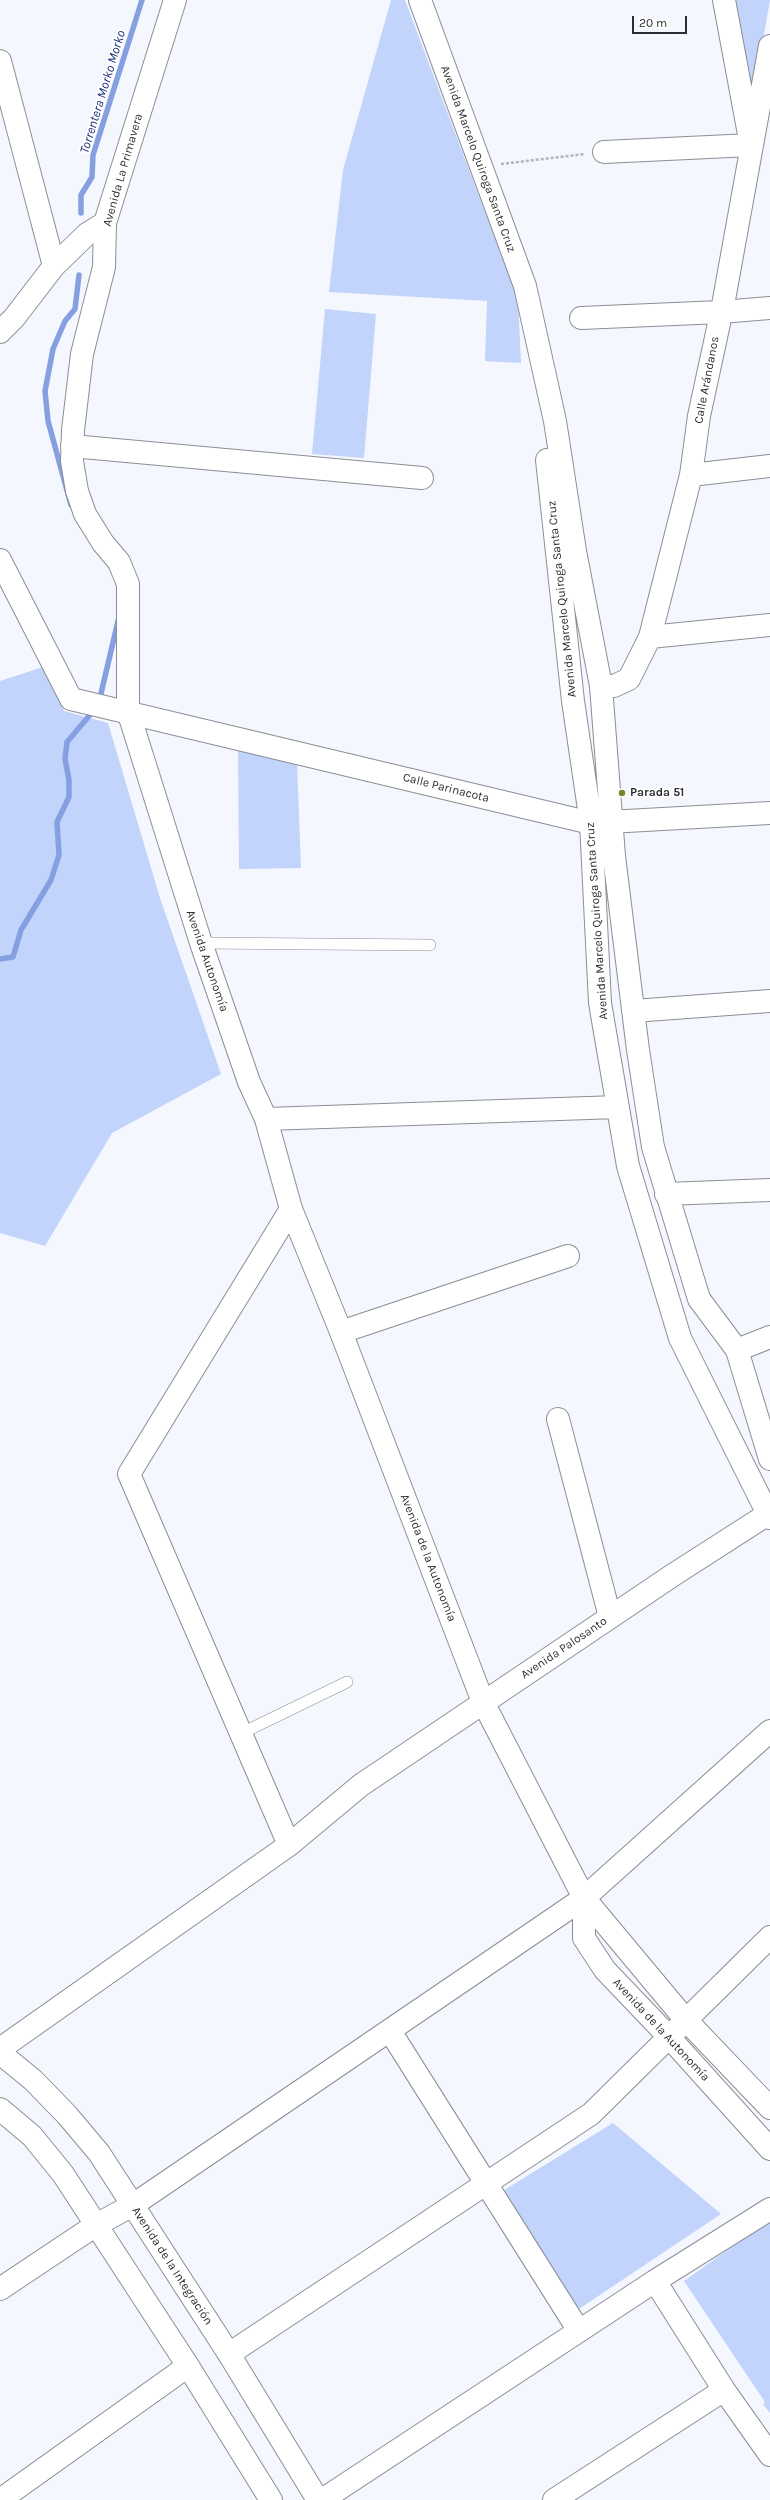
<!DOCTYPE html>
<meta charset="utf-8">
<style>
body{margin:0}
#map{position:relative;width:770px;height:2500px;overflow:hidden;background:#f4f7fe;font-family:Karla,sans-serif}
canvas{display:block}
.scale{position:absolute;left:632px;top:16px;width:55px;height:18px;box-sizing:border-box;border:2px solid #2d2e31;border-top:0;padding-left:5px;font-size:12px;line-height:14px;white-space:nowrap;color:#2d2e31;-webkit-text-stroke:3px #fff;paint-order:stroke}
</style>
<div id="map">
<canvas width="770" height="2500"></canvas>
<div class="scale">20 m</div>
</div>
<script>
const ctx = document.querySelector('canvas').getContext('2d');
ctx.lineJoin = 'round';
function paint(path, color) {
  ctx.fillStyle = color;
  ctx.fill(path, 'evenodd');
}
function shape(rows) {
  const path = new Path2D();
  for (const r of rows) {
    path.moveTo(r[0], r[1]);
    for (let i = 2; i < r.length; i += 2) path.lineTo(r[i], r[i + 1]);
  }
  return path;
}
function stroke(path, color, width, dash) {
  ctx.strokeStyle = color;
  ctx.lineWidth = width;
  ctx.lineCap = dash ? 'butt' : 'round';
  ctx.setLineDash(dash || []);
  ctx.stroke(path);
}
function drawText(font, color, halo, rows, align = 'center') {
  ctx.font = font + ' Karla,sans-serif';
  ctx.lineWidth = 4;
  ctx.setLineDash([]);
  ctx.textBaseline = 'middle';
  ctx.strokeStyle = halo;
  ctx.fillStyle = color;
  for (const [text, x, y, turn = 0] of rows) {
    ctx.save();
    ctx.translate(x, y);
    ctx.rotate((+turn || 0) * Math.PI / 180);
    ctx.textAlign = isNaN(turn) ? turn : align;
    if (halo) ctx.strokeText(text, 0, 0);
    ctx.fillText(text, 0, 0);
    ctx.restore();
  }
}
paint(shape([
 [391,0,405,0,518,300,521,363,485,361,487,301,329,292,343,170],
 [732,0,770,0,753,98],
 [325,309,376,314,364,458,312,454],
 [43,667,64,711,108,723,160,898,221,1074,112,1133,45,1246,0,1233,0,681],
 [238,749,297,763,301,868,239,869],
 [613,2123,721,2214,576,2311,501,2192],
 [770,2220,770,2413,763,2404,765,2402,684,2281]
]), '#c2d3fc');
stroke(shape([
 [81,213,81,195,92,177,93,155,142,0],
 [71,505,48,421,45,391,53,349,65,321,75,309,79,275],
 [99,702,119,617],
 [0,959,13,957,21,930,51,880,59,855,57,822,69,797,69,780,65,759,67,742,95,709]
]), '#869fe1', 5.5);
const lane = shape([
 [201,943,430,945],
 [242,1733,347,1682]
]);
const street = shape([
 [420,0,525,286,555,421,575,551,601,686,614,856,638,1050,653,1147,699,1299,737,1350,770,1459],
 [0,61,54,266],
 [604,152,751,145,724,0],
 [581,318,721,312,770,308],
 [0,332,14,318,54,266,87,234,105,223],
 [72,446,422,478],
 [547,460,573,701,591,823,600,1003,628,1166,680,1338,770,1518],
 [691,475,770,466],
 [0,560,71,699,591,823,770,813],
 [650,637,770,625],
 [601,686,614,686,629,679,650,637,691,475,699,416,723,305,770,46],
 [633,1011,770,1001],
 [266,1119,618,1107],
 [666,1194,770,1190],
 [341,1332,568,1256],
 [737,1350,770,1337],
 [558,1419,610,1617],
 [289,1845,129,1474,291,1209],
 [390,2031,579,2331],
 [0,2049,289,1845,361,1785,673,1575,768,1514],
 [655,2281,724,2390,770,2455],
 [0,2289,96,2225,133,2205,584,1898,770,1731],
 [229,2354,591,2114,770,1937],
 [0,2500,188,2366],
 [322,2500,655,2281,770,2209],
 [554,2500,724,2390]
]);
const secondary = shape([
 [175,0,105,223,104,267,82,354,73,430,72,461,77,491,85,514,103,543,119,562,128,584,128,711,201,943,249,1082,266,1119,291,1209,341,1332,483,1702,584,1898,685,2019,770,2108],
 [584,1898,584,1938,605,1970,668,2036,770,2149],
 [0,2053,33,2080,67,2115,99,2153,229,2354,318,2500],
 [0,2109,32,2136,63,2174,188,2366,271,2500]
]);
stroke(lane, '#8c8e95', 12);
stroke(street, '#8c8e95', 24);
stroke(secondary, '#8c8e95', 24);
stroke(shape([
 [501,164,585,154]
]), '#b3b5bb', 2.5, [3, 2]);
stroke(lane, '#fff', 11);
stroke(street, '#fff', 22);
stroke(secondary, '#fff', 22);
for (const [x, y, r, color] of [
 [622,793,4,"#7f822c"]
]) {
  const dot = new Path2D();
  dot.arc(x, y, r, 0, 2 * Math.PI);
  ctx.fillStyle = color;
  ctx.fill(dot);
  stroke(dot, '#fff', 1.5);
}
drawText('12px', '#2d2e31', '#fff', [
 ["Avenida Marcelo Quiroga Santa Cruz",478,159,70],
 ["Avenida La Primavera",123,170,-74],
 ["Calle Arándanos",707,380,-79],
 ["Avenida Marcelo Quiroga Santa Cruz",562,599,-96],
 ["Calle Parinacota",446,788,14],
 ["Avenida Marcelo Quiroga Santa Cruz",597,921,-94],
 ["Avenida Autonomía",207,961,71],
 ["Avenida de la Autonomía",428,1558,69],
 ["Avenida Palosanto",564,1648,-34],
 ["Avenida de la Autonomía",661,2030,47],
 ["Avenida de la Integración",172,2266,57]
]);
drawText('bold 12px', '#2d2e31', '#fff', [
 ["Parada 51",630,793]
], 'left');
drawText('italic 13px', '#1c2f7c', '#fff', [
 ["Torrentera Morko Morko",103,92,-73]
]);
</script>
